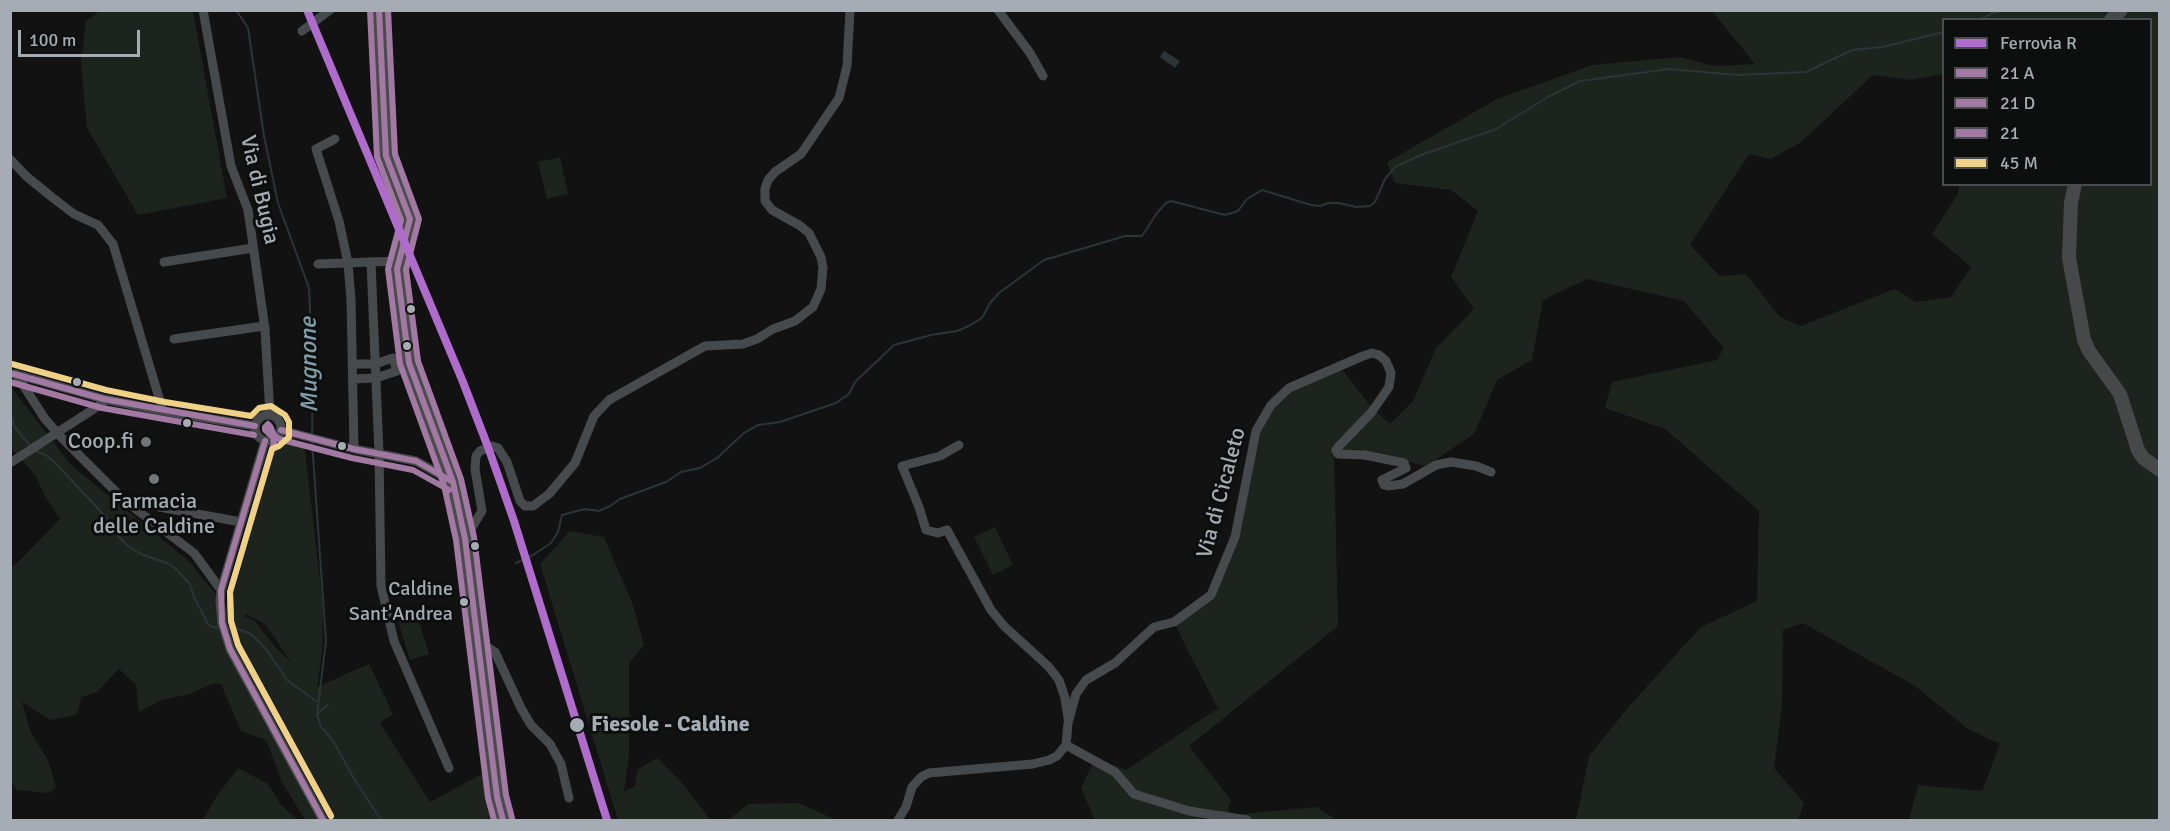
<!DOCTYPE html>
<style>
body{margin:0}
#map{position:relative;width:2170px;height:831px;overflow:hidden;background:#121213;font-family:Signika,sans-serif}
canvas{display:block}
.frame{position:absolute;inset:0;border:12px solid #a5acb3;pointer-events:none}
.legend{position:absolute;left:1942px;top:18px;width:210px;height:168px;box-sizing:border-box;background:#0d0e0e;border:2px solid #4a4d50;margin:0;padding:8px 10px;list-style:none;font-size:18px;color:#a5acb3}
.legend li{display:flex;align-items:center;gap:12px;height:30px}
.legend b{width:30px;border:2px solid #4a4d50}
.scale{position:absolute;left:18px;top:30px;width:122px;height:27px;box-sizing:border-box;border:3px solid #a5acb3;border-top:0;padding-left:8px;font-size:18px;line-height:21px;white-space:nowrap;color:#a5acb3;-webkit-text-stroke:4px #0d0e0e;paint-order:stroke}
</style>
<div id="map">
<canvas width="2170" height="831"></canvas>
<div class="frame"></div>
<ul class="legend">
<li><b style="height:8px;background:#b06ccc"></b>Ferrovia R</li>
<li><b style="height:8px;background:#a179a2"></b>21 A</li>
<li><b style="height:8px;background:#a179a2"></b>21 D</li>
<li><b style="height:8px;background:#a179a2"></b>21</li>
<li><b style="height:8px;background:#efd286"></b>45 M</li>
</ul>
<div class="scale">100 m</div>
</div>
<script>
const ctx = document.querySelector('canvas').getContext('2d');
ctx.lineJoin = 'round';
function paint(path, color) {
  ctx.fillStyle = color;
  ctx.fill(path, 'evenodd');
}
function shape(rows) {
  const path = new Path2D();
  for (const r of rows) {
    if (r.length === 3) {
      path.moveTo(r[0] + r[2], r[1]);
      path.arc(r[0], r[1], r[2], 0, 2 * Math.PI);
      continue;
    }
    path.moveTo(r[0], r[1]);
    for (let i = 2; i < r.length; i += 2) path.lineTo(r[i], r[i + 1]);
  }
  return path;
}
function stroke(path, color, width, dash) {
  ctx.strokeStyle = color;
  ctx.lineWidth = width;
  ctx.lineCap = dash ? 'butt' : 'round';
  ctx.setLineDash(dash || []);
  ctx.stroke(path);
}
function drawText(font, color, halo, rows, align = 'center') {
  ctx.font = font + ' Signika,sans-serif';
  ctx.lineWidth = 6;
  ctx.setLineDash([]);
  ctx.textBaseline = 'middle';
  ctx.strokeStyle = halo;
  ctx.fillStyle = color;
  for (const [text, x, y, turn = 0] of rows) {
    ctx.save();
    ctx.translate(x, y);
    ctx.rotate((+turn || 0) * Math.PI / 180);
    ctx.textAlign = isNaN(turn) ? turn : align;
    if (halo) ctx.strokeText(text, 0, 0);
    ctx.fillText(text, 0, 0);
    ctx.restore();
  }
}
paint(shape([
 [100,11,193,11,227,198,138,215,87,128,81,63,86,21],
 [1712,11,2159,11,2159,820,1909,820,1918,785,1982,791,2000,744,1968,729,1915,686,1803,623,1783,630,1782,706,1774,768,1804,803,1798,820,1576,820,1589,756,1631,704,1701,627,1757,601,1759,511,1665,429,1605,408,1612,382,1717,360,1724,348,1684,301,1587,279,1543,300,1532,360,1497,380,1474,434,1426,466,1354,449,1334,455,1338,626,1189,746,1231,800,1228,808,1231,815,1316,807,1334,818,1333,820,1095,820,1081,788,1095,758,1126,770,1218,708,1188,651,1174,622,1211,595,1235,537,1256,431,1289,388,1340,367,1373,409,1390,424,1413,401,1436,348,1474,309,1451,277,1478,211,1451,190,1395,183,1387,162,1497,99,1592,65,1680,57,1713,66,1755,64],
 [1944,20,2150,20,2150,184,1959,185,1958,194,1932,234,1971,267,1951,297,1916,302,1894,289,1801,326,1780,317,1746,274,1720,276,1690,245,1749,154,1771,159,1801,142,1873,75,1911,80,1943,74],
 [560,157,568,194,547,199,538,162],
 [11,387,71,465,190,562,226,607,265,457,272,448,284,440,299,441,305,450,323,608,322,653,317,687,369,664,393,714,380,723,430,802,484,773,492,816,495,820,305,820,282,782,266,740,241,731,221,684,212,684,190,694,162,700,139,712,136,685,119,669,97,692,82,697,76,715,50,720,22,702,31,733,48,760,56,787,49,793,17,790,10,778,11,567,17,563,60,519,45,496,35,475,11,448],
 [246,614,265,624,292,663,276,648,255,621,244,616],
 [995,527,1013,565,993,575,974,537],
 [570,531,604,537,633,605,644,645,629,663,629,755,624,792,635,786,637,770,657,758,681,782,711,820,618,820,540,564],
 [417,615,429,654,410,660,398,621],
 [238,768,268,784,281,805,298,820,203,820,216,797],
 [798,803,837,820,728,820,748,804]
]), '#1d231d');
paint(shape([
 [1164,51,1180,61,1175,68,1160,57]
]), '#2b3437');
stroke(shape([
 [236,10,248,28,264,136,278,203,309,288,313,378,312,436],
 [1979,20,1993,13,2006,10],
 [10,411,14,426,31,447],
 [312,442,326,641,317,714,321,727,332,739,353,777,381,820],
 [35,451,46,455,57,465,106,517,118,536,129,547,141,554,169,564,176,569,190,584,194,597,208,624,212,627,221,628],
 [516,563,533,555,551,543,558,532,562,515,585,509,599,511,610,506,620,499,666,482,681,472,700,468,717,458,744,433,758,425,780,422,836,403,849,394,855,382,894,345,931,335,957,331,969,326,982,318,990,303,999,293,1044,260,1125,236,1142,236,1157,213,1166,203,1171,201,1225,215,1238,211,1247,199,1262,190,1311,205,1320,206,1328,203,1339,203,1356,207,1370,206,1375,202,1385,179,1395,167,1421,155,1496,129,1548,97,1580,81,1669,69,1737,75,1806,72,1852,50,1882,47,1944,32],
 [227,628,235,628,251,634,266,649,287,680,316,701],
 [317,714,328,705]
]), '#2b3437', 2);
stroke(shape([
 [203,10,231,166,248,210,265,329,270,415],
 [998,10,1030,53,1043,76],
 [302,31,330,10],
 [335,139,316,149,339,221,348,263,351,300,354,449],
 [10,159,26,176,53,198,74,214,98,225,113,244,163,411],
 [164,262,253,248],
 [371,262,379,453,381,586,394,641,449,768],
 [318,264,398,261],
 [174,339,264,326],
 [352,364,375,364,393,358,397,371,376,378,353,379],
 [15,374,104,399,163,411,255,426],
 [16,374,45,419,61,437,125,501,194,553,221,590],
 [268,428,13],
 [281,430,354,449,416,461,453,482],
 [265,441,221,590,220,601,222,623,230,649,323,820],
 [959,445,940,456,902,466,919,507,926,530,938,533,947,530,991,610,1004,626,1048,666,1059,680,1065,698,1068,718],
 [10,463,103,403,104,399],
 [127,501,241,522],
 [465,539,482,511,475,469,476,456,480,451,492,446,498,448,507,462,520,501,525,506,533,506,549,494,575,463,594,416,609,400,705,346,743,344,757,339,773,329,795,321,813,307,821,289,823,268,821,257,809,233,799,225,772,210,765,201,765,189,768,180,775,172,801,154,839,98,847,66,850,10],
 [478,641,495,652,521,708,531,725,550,744,561,764,569,798],
 [1066,745,1115,772,1134,794,1189,811,1247,820],
 [898,820,906,807,912,787,921,777,929,773,1033,764,1049,760,1057,756,1066,745,1068,723,1076,694,1086,680,1115,663,1154,627,1174,622,1211,595,1235,537,1256,431,1271,405,1289,388,1363,356,1372,353,1379,355,1386,361,1391,373,1389,387,1371,413,1339,446,1336,450,1338,454,1365,455,1404,463,1406,468,1382,480,1384,485,1388,486,1403,484,1436,465,1451,462,1476,466,1491,472]
]), '#474a4c', 9);
stroke(shape([
 [2111,20,2121,10],
 [2075,184,2071,203,2069,258,2084,340,2089,351,2120,394,2138,450,2143,458,2160,470]
]), '#46484a', 14);
stroke(shape([
 [379,10,386,156,410,219,397,269,408,354,409,363,453,482,465,539,497,797,503,820]
]), '#4a4b4d', 15);
stroke(shape([
 [379,10,386,156,410,219,397,269,409,363,453,482,465,539,497,797,503,820],
 [10,373,104,399,255,426],
 [281,430,354,449,416,461,453,482],
 [265,441,221,590,222,623,230,649,323,820]
]), '#a179a2', 6);
stroke(shape([
 [370,10,377,157,401,220,388,269,400,364,444,485,456,540,488,798,494,820],
 [10,382,102,408,254,435],
 [331,816,238,645,231,621,230,592,274,443,273,437,265,430,265,427,268,424,270,426,274,435,279,439,352,458,413,470,449,490]
]), '#a179a2', 6);
stroke(shape([
 [388,10,395,154,419,219,406,270,418,361,461,479,474,537,506,795,512,818]
]), '#a179a2', 6);
stroke(shape([
 [12,364,106,390,165,402,251,416,259,408,271,406,285,415,289,422,289,437,279,446,272,449,230,592,231,621,238,645,331,816]
]), '#efd286', 6);
stroke(shape([
 [307,10,463,382,488,447,514,521,607,820]
]), '#b06ccc', 8);
for (const [x, y, r, color] of [
 [411,309,5,"#a5acb3"],
 [407,346,5,"#a5acb3"],
 [77,382,5,"#a5acb3"],
 [187,423,5,"#a5acb3"],
 [146,442,6,"#72767b"],
 [342,446,5,"#a5acb3"],
 [154,479,6,"#72767b"],
 [475,546,5,"#a5acb3"],
 [464,602,5,"#a5acb3"],
 [577,725,8,"#a5acb3"]
]) {
  const dot = new Path2D();
  dot.arc(x, y, r, 0, 2 * Math.PI);
  ctx.fillStyle = color;
  ctx.fill(dot);
  stroke(dot, '#0d0e0e', 2);
}
drawText('20px', '#a5acb3', '#0d0e0e', [
 ["Caldine",453,590],
 ["Sant'Andrea",453,615]
], 'right');
drawText('22px', '#a5acb3', '#0d0e0e', [
 ["Via di Bugia",259,190,77],
 ["Via di Cicaleto",1222,493,-75]
]);
drawText('22px', '#a5acb3', '#0d0e0e', [
 ["Coop.fi",134,442],
 ["Farmacia",154,502,"center"],
 ["delle Caldine",154,527,"center"]
], 'right');
drawText('bold 22px', '#a5acb3', '#0d0e0e', [
 ["Fiesole - Caldine",591,725]
], 'left');
drawText('italic 24px', '#7fa0ab', '#0d0e0e', [
 ["Mugnone",310,365,-91]
]);
</script>
